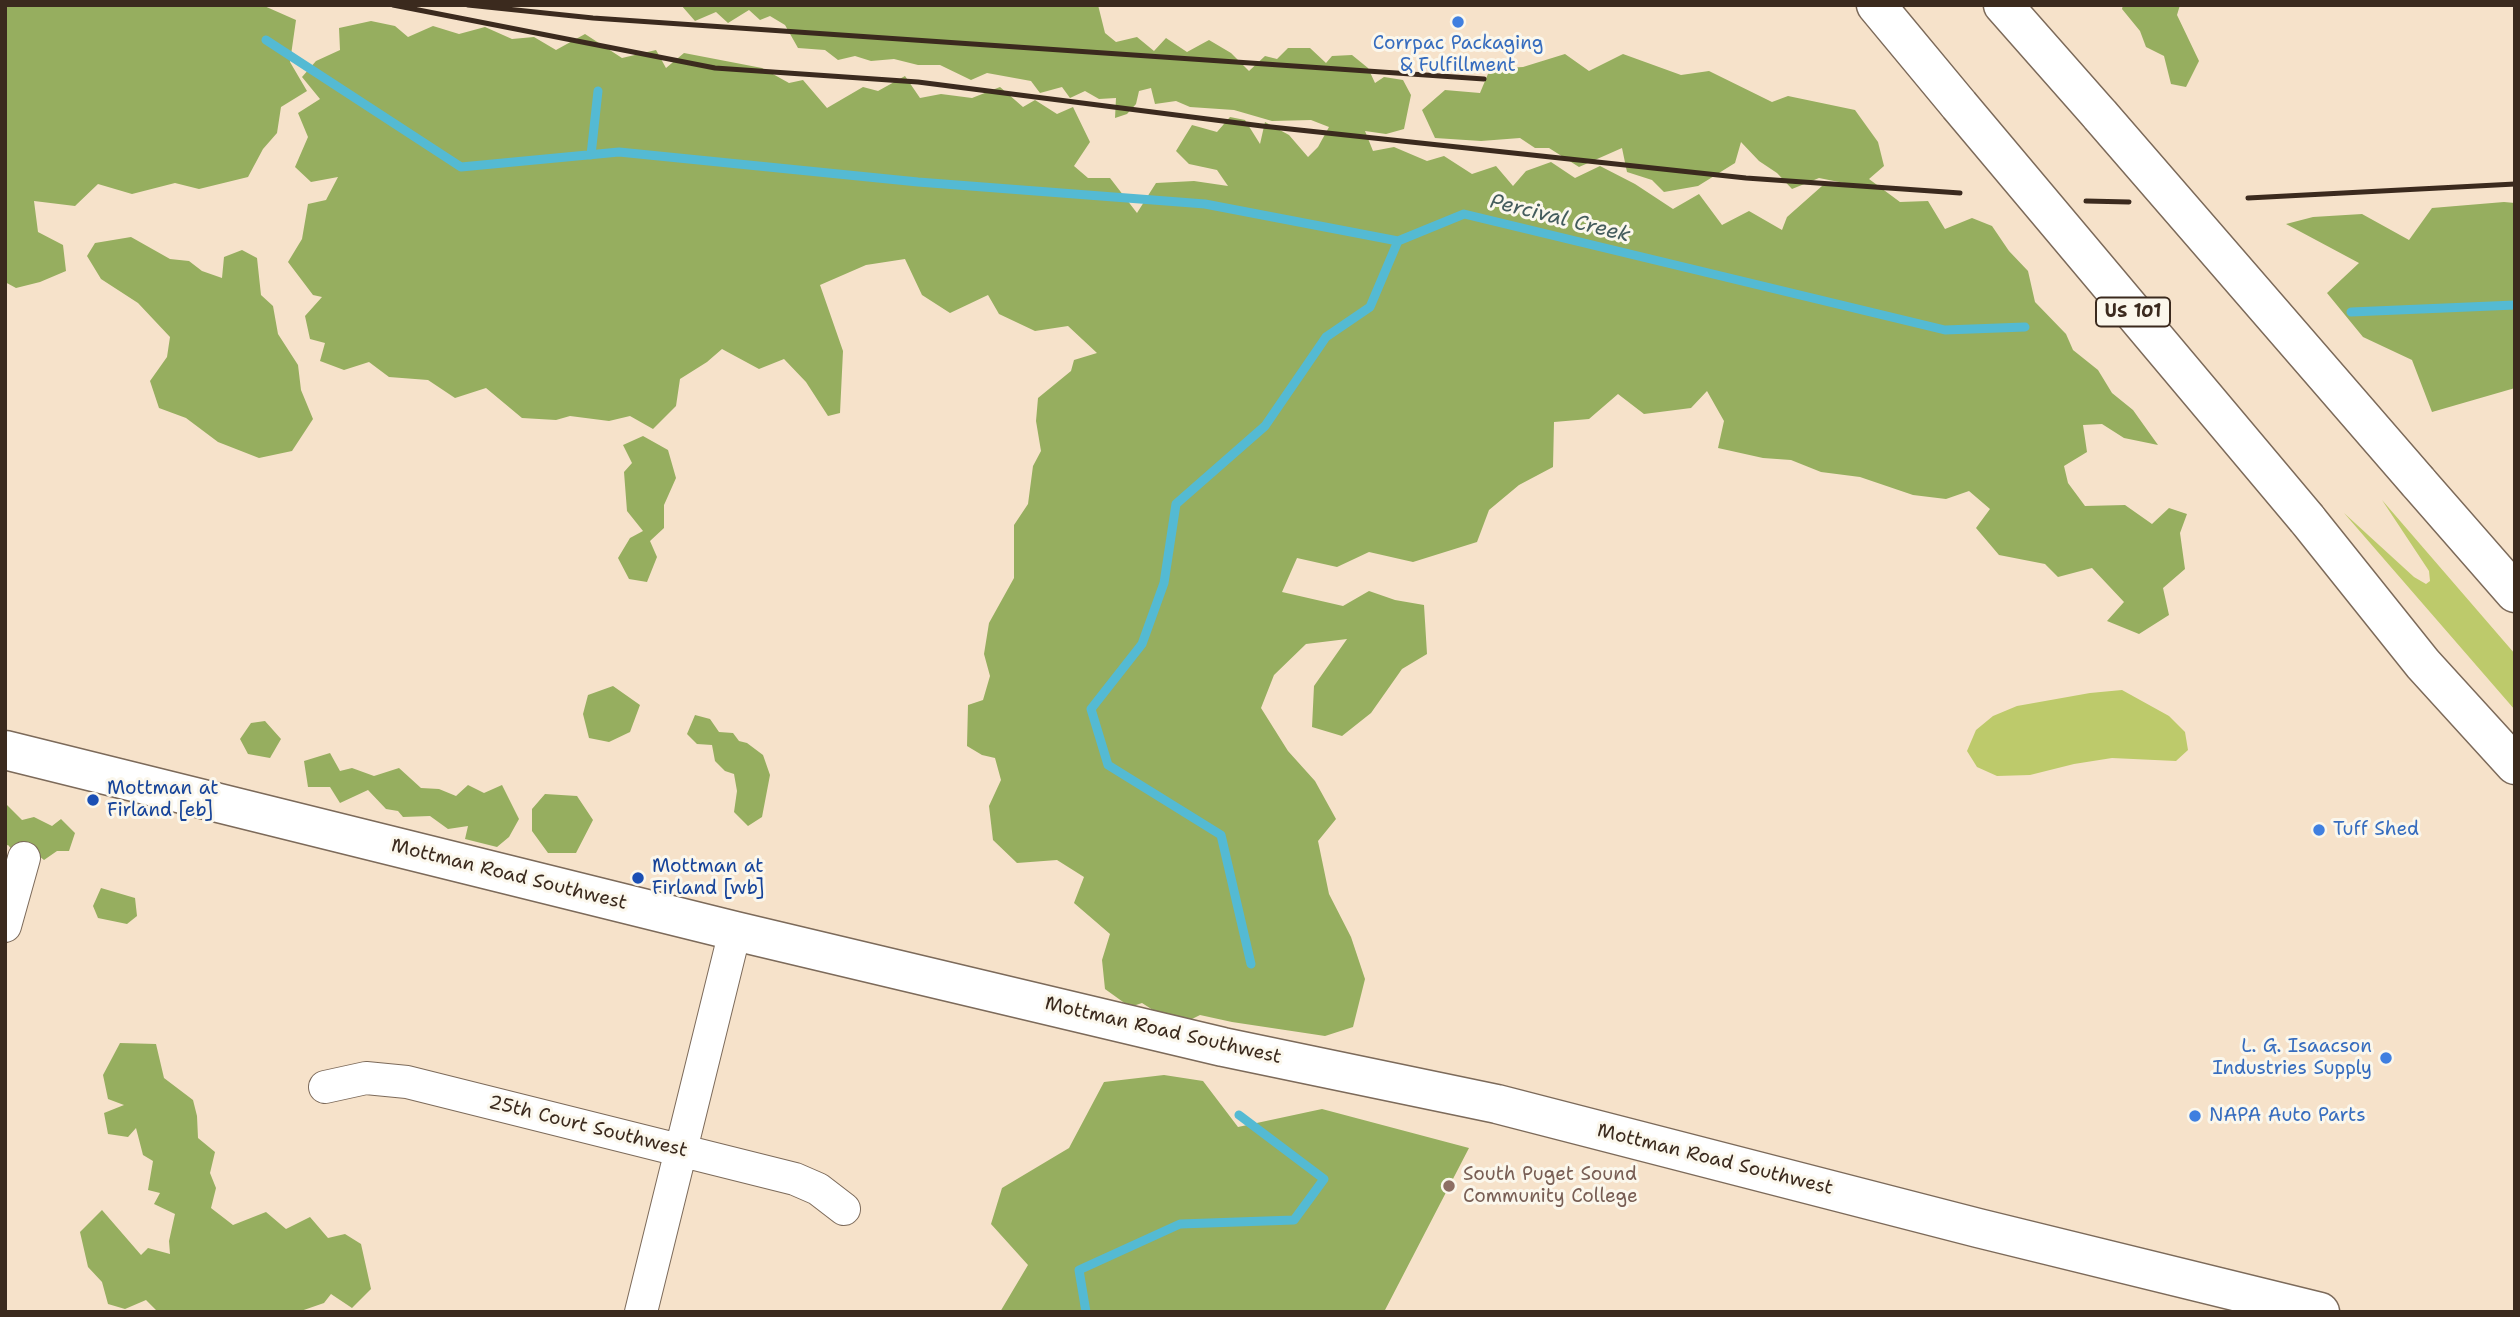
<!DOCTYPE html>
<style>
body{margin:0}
#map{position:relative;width:2520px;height:1317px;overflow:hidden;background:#f6e2ca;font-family:"Shantell Sans",sans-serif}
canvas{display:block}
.frame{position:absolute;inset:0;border:7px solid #3b2a1e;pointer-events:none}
</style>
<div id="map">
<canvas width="2520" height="1317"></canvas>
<div class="frame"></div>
</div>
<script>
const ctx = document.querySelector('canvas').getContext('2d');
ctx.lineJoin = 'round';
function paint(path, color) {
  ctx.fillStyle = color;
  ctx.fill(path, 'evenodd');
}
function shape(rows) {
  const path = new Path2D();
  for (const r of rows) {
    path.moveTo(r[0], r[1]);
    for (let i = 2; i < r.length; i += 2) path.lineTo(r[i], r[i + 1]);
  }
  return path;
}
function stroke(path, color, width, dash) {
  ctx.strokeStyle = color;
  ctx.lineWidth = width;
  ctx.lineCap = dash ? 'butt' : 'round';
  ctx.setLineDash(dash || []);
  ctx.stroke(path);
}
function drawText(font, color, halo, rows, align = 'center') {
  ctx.font = font + ' "Shantell Sans",sans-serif';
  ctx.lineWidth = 6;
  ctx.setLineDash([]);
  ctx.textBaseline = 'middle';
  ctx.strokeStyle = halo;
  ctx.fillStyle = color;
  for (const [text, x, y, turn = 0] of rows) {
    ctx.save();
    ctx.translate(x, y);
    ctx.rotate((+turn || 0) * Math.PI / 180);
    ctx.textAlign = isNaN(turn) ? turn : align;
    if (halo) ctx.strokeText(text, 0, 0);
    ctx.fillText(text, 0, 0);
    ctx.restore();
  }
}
paint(shape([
 [2382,500,2515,654,2515,710,2344,513,2414,577,2426,584,2430,581,2429,571],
 [2122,690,2169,716,2185,732,2188,750,2176,761,2112,758,2074,764,2030,775,1997,776,1977,767,1967,751,1976,730,1993,716,2017,706,2090,693]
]), '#bdca6b');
paint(shape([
 [5,5,262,5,296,20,290,62,307,91,281,107,277,133,263,149,248,177,199,189,175,183,132,194,98,184,75,206,34,201,38,232,63,245,66,271,40,282,16,288,5,282],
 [681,5,1098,5,1105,33,1116,42,1137,37,1154,51,1166,38,1187,52,1209,40,1231,53,1249,71,1265,56,1277,59,1288,48,1310,48,1326,63,1332,56,1352,55,1368,68,1375,83,1384,77,1403,80,1411,95,1404,129,1386,134,1365,131,1373,151,1394,147,1427,161,1444,156,1472,174,1496,166,1513,186,1526,171,1551,162,1575,178,1600,166,1635,184,1673,209,1699,194,1722,225,1749,211,1782,230,1787,217,1822,186,1849,184,1819,178,1792,189,1777,173,1759,161,1741,142,1735,163,1698,186,1664,192,1652,180,1627,172,1622,148,1579,167,1549,148,1535,148,1520,138,1481,141,1435,138,1422,110,1445,90,1480,93,1490,69,1523,67,1565,54,1589,71,1623,54,1681,75,1709,71,1772,102,1788,96,1855,110,1878,142,1884,166,1869,179,1900,202,1928,201,1945,229,1972,218,1992,226,2009,251,2028,271,2035,302,2066,334,2073,350,2098,370,2112,393,2133,410,2158,445,2124,438,2102,424,2083,425,2087,452,2064,466,2068,483,2085,506,2125,505,2152,524,2169,508,2187,514,2180,533,2185,569,2163,588,2169,615,2139,634,2107,621,2124,602,2092,568,2058,577,2045,564,1999,555,1976,528,1990,509,1969,491,1946,499,1913,495,1860,477,1821,472,1791,460,1763,458,1718,448,1724,421,1707,391,1691,408,1644,414,1618,394,1589,419,1554,422,1553,467,1519,485,1489,510,1477,542,1413,562,1369,552,1337,567,1297,558,1282,592,1343,606,1369,591,1395,600,1424,605,1427,654,1402,669,1371,713,1342,736,1312,727,1314,686,1347,639,1306,644,1274,675,1261,708,1288,751,1315,781,1336,819,1318,841,1329,894,1351,937,1365,979,1353,1027,1325,1036,1232,1022,1200,1015,1178,1026,1142,1003,1130,1007,1105,989,1102,960,1110,934,1074,903,1084,877,1057,860,1017,863,993,840,989,806,1001,780,995,758,982,755,967,746,968,705,983,700,990,676,984,654,989,623,1014,578,1014,525,1028,504,1033,466,1041,451,1036,421,1038,398,1071,371,1074,360,1097,353,1068,326,1035,331,999,314,988,295,950,313,922,295,905,259,866,265,820,285,843,351,840,413,828,416,806,382,784,359,759,369,722,349,707,362,680,379,676,406,653,429,630,416,609,421,570,416,556,420,522,418,486,388,455,398,428,380,389,377,369,362,344,370,320,361,325,343,310,339,305,316,322,297,313,295,288,262,302,239,308,204,326,200,338,177,311,182,295,167,308,137,298,113,320,99,302,77,316,61,340,50,339,28,371,21,395,26,408,37,433,26,459,34,485,27,512,39,534,37,556,50,585,34,622,58,656,50,666,68,684,53,762,68,789,83,803,80,827,108,863,87,878,91,905,76,920,98,941,94,972,98,1000,87,1023,107,1035,100,1057,114,1073,107,1090,142,1074,166,1088,178,1110,178,1137,213,1156,183,1194,181,1228,186,1217,170,1189,164,1176,151,1192,125,1217,132,1230,117,1245,120,1260,144,1265,122,1289,135,1308,157,1318,147,1329,127,1311,120,1272,121,1234,110,1190,107,1176,101,1155,104,1151,88,1139,91,1136,104,1127,114,1115,118,1116,98,1099,99,1085,91,1070,98,1062,87,1040,93,1031,81,987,73,971,80,940,65,918,65,894,59,871,61,855,56,838,60,825,50,798,48,785,25,770,16,760,20,749,10,728,23,716,12,695,21],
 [2123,5,2180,5,2177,15,2199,61,2186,87,2171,84,2164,56,2146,47,2140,31,2122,9],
 [2504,202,2515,203,2515,388,2432,412,2412,360,2363,337,2327,293,2359,263,2286,224,2313,217,2362,214,2409,240,2432,208],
 [131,237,170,259,189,261,202,271,222,278,224,257,242,250,257,258,261,295,273,306,278,334,298,365,301,390,313,419,292,451,259,458,218,442,186,418,159,408,150,381,167,357,170,337,138,303,101,279,87,256,95,243],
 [643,436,668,450,676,478,664,505,664,528,650,541,657,557,647,582,629,579,618,558,630,538,643,531,627,511,624,472,632,463,623,445],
 [613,686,640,705,630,732,609,742,589,738,583,714,588,695],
 [695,715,710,719,719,732,733,733,739,741,747,743,763,755,770,775,762,817,748,826,734,812,737,791,734,774,725,771,715,761,712,745,697,744,687,734],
 [265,721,281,739,270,758,248,754,240,739,251,723],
 [330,753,340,771,352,768,374,776,399,768,421,788,439,789,456,796,468,785,484,793,502,785,519,819,509,837,497,847,465,839,468,826,448,829,430,816,403,817,398,811,386,809,368,790,340,803,330,787,308,787,304,761],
 [545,794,577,796,593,820,576,853,548,853,532,831,532,809],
 [5,803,22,820,34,817,52,826,61,819,75,833,69,851,57,851,44,860,34,852,17,855,8,845,5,846],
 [101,888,135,898,137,916,127,924,98,918,93,906],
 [120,1043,156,1044,164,1078,193,1100,197,1116,198,1138,215,1152,210,1173,216,1188,211,1208,233,1225,266,1212,286,1229,310,1217,328,1238,345,1234,361,1244,371,1289,352,1308,331,1294,324,1303,298,1312,158,1312,146,1300,125,1309,108,1304,102,1282,88,1267,80,1232,102,1210,141,1255,148,1248,170,1254,169,1241,175,1214,154,1204,160,1193,148,1190,153,1161,143,1155,136,1128,128,1137,108,1134,104,1113,124,1105,108,1099,103,1075],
 [1164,1075,1203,1081,1238,1127,1322,1109,1469,1148,1384,1312,1000,1312,1028,1265,991,1224,1002,1188,1069,1148,1104,1082]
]), '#96ae5f');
stroke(shape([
 [266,40,461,167,619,152,918,182,1205,204,1398,241],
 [591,155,598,91],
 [2351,312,2515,305],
 [1251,964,1221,835,1108,765,1091,709,1142,644,1164,583,1176,504,1265,426,1326,337,1370,307,1398,241,1464,214,1945,330,2025,327],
 [1086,1312,1079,1270,1180,1224,1294,1220,1324,1179,1239,1115]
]), '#54bad3', 9);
const street = shape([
 [5,926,24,858],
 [325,1087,366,1078,407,1082,795,1179,818,1189,844,1209],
 [641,1312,735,931]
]);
const secondary = shape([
 [5,750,735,931,1223,1047,1497,1104,1978,1228,2320,1312]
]);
const highway = shape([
 [1876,5,1959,105],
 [2003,5,2100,115],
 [2418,482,2515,593],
 [2307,519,2423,664,2515,765]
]);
stroke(street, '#7c6a5a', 34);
stroke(secondary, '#7c6a5a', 41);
stroke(highway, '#7c6a5a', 41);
stroke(street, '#fff', 32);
stroke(secondary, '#fff', 38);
stroke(highway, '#fff', 38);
stroke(shape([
 [393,5,715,68,918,82,1262,126,1746,178,1960,193],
 [468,5,593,18,1484,79],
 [2248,198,2515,184],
 [2086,201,2129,202]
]), '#3b2a1e', 5);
const highwayBridge = shape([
 [1959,105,2307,519],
 [2100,115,2418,482]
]);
stroke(highwayBridge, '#7c6a5a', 41, []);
stroke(highwayBridge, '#fff', 38);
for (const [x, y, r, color] of [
 [1458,22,7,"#3f7fe0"],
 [93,800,7,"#1a4fb4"],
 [2319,830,7,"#3f7fe0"],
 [638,878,7,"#1a4fb4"],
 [2386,1058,7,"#3f7fe0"],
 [2195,1116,7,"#3f7fe0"],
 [1449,1186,7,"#8d6e63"]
]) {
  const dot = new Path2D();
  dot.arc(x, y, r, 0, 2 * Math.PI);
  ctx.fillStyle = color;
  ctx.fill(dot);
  stroke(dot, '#fbf7ec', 2.5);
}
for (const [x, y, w] of [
 [2133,312,74]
]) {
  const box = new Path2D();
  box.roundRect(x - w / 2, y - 14.5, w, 29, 5);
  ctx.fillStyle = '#fbf7ec';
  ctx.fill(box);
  stroke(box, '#3b2a1e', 2);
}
drawText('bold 18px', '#3b2a1e', null, [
 ["US 101",2133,312]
]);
drawText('19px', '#366cbe', '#fbf7ec', [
 ["Corrpac Packaging",1458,44,"center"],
 ["& Fulfillment",1458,66,"center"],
 ["Tuff Shed",2333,830],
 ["L. G. Isaacson",2372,1047,"right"],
 ["Industries Supply",2372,1069,"right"],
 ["NAPA Auto Parts",2209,1116]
], 'left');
drawText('19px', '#164399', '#fbf7ec', [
 ["Mottman at",107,789],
 ["Firland [eb]",107,811],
 ["Mottman at",652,867],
 ["Firland [wb]",652,889]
], 'left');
drawText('19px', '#3b2a1e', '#fbf7ec', [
 ["Mottman Road Southwest",509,875,14],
 ["Mottman Road Southwest",1163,1031,13],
 ["25th Court Southwest",588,1127,14],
 ["Mottman Road Southwest",1715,1160,14]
]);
drawText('19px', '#785e54', '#fbf7ec', [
 ["South Puget Sound",1463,1175],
 ["Community College",1463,1197]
], 'left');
drawText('italic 21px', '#445c5d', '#fbf7ec', [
 ["Percival Creek",1560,219,14]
]);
</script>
